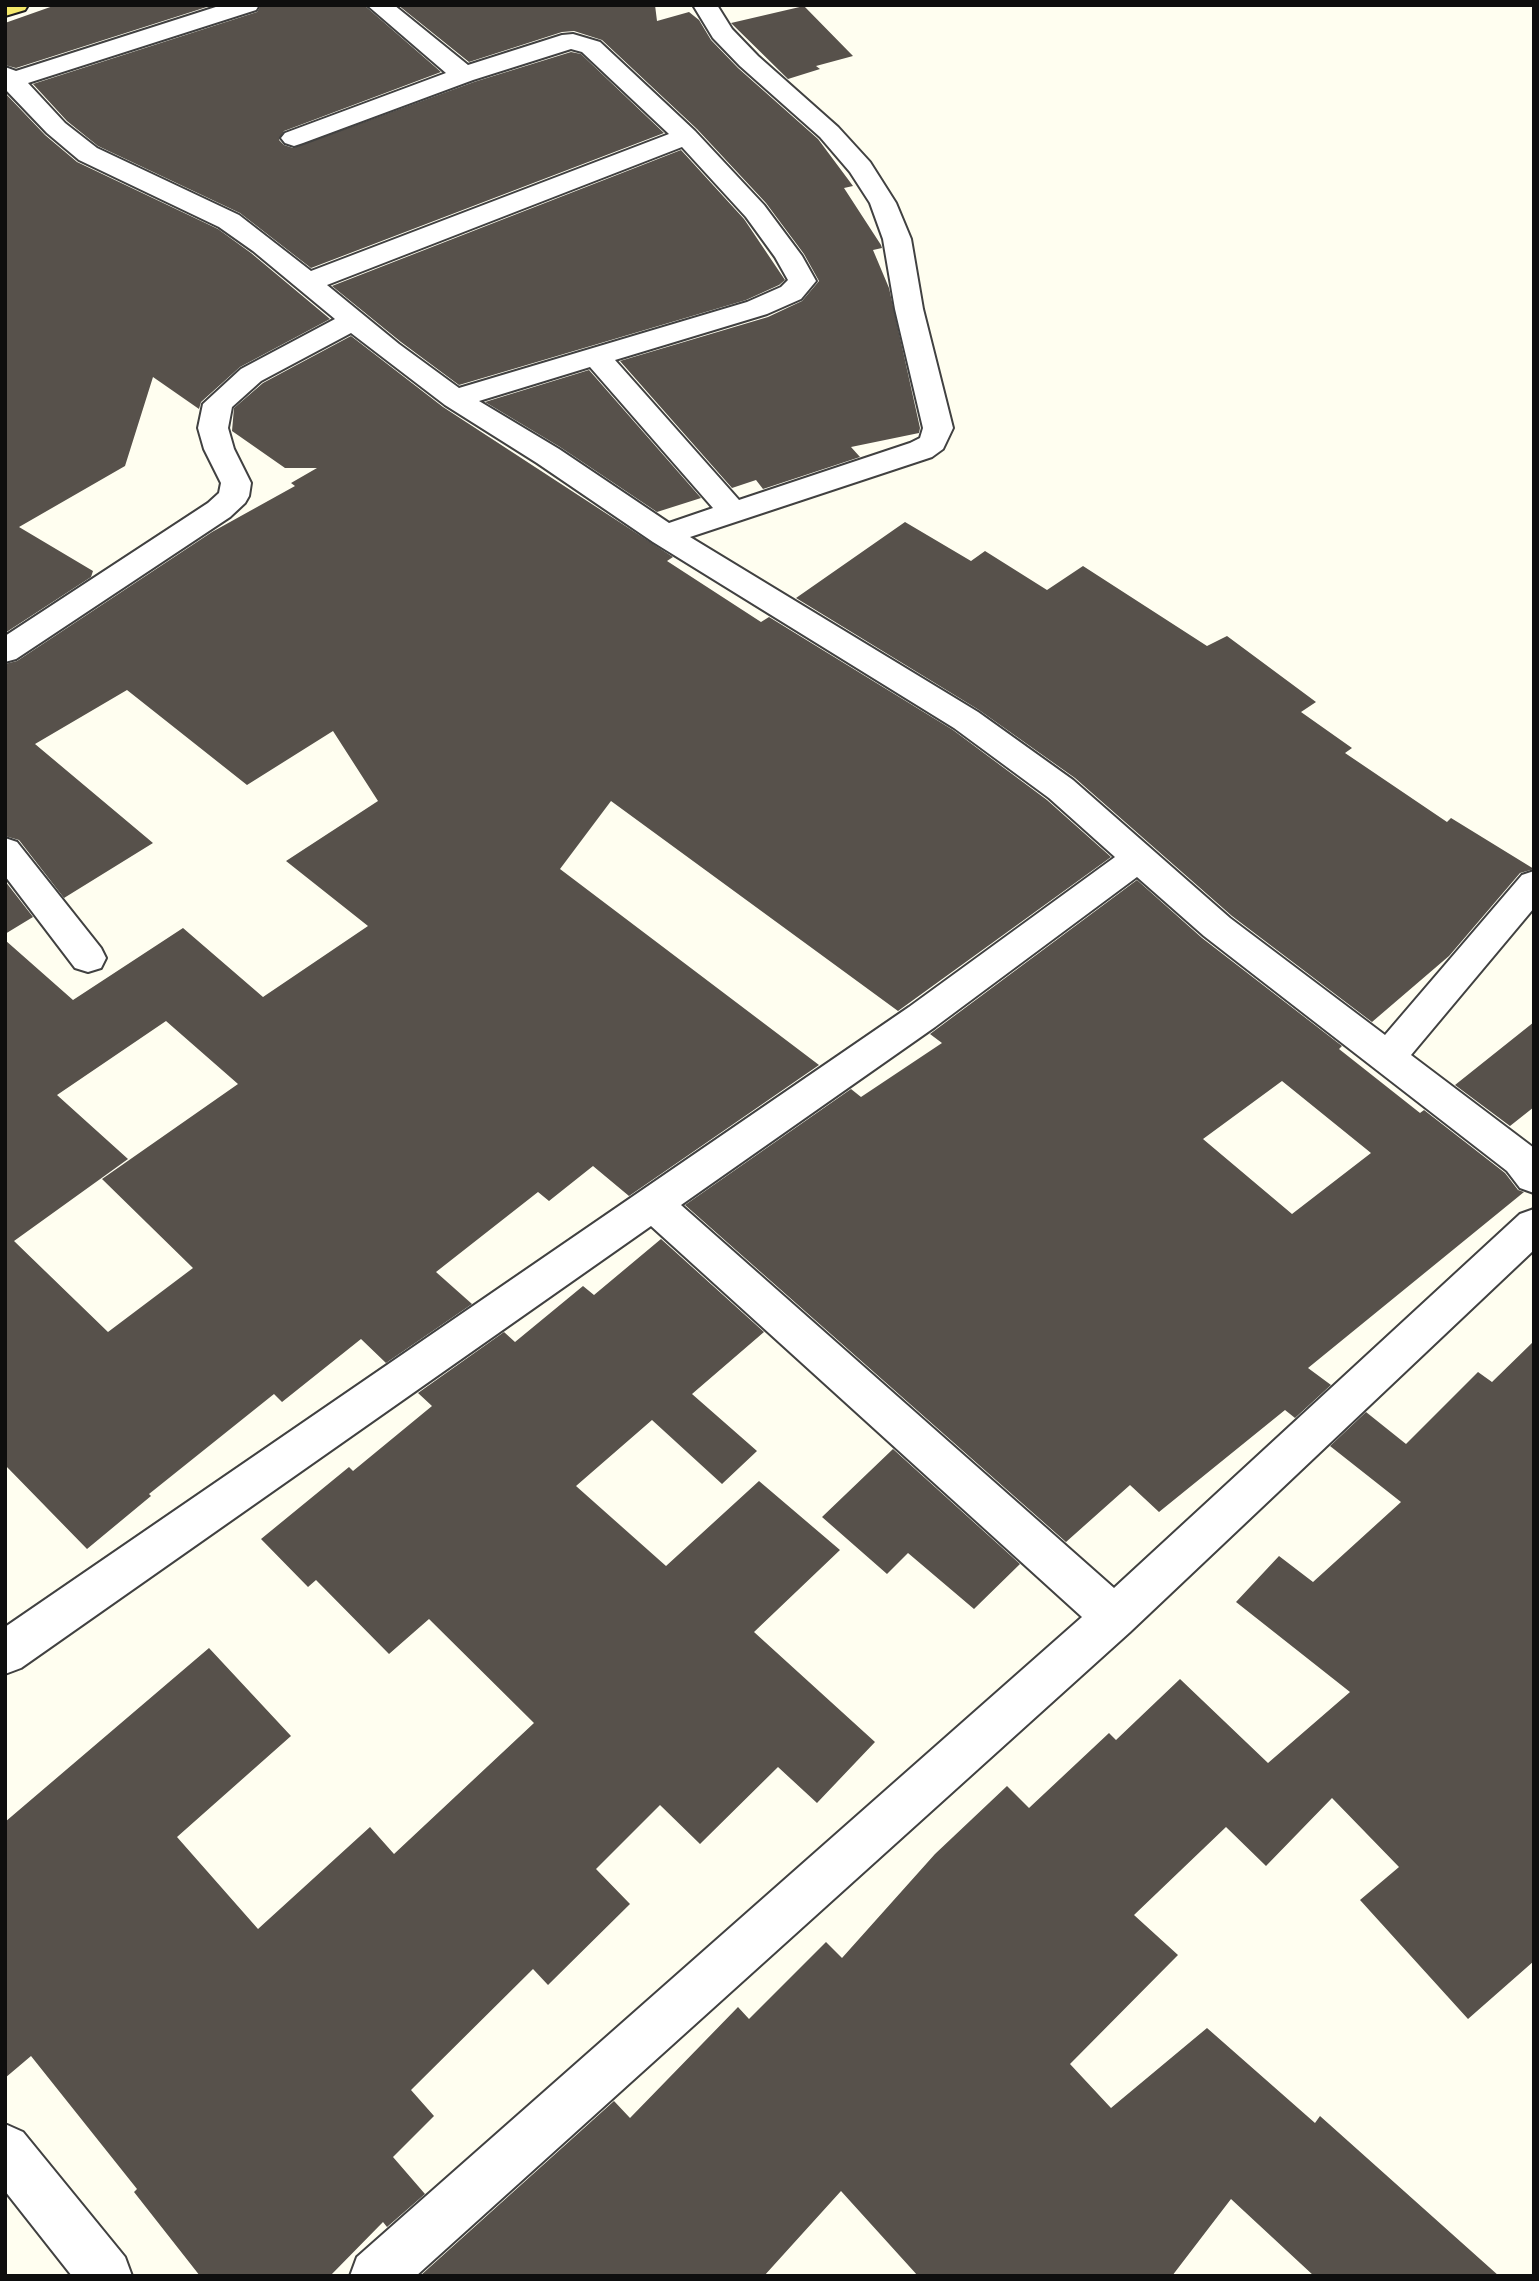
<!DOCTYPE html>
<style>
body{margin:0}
#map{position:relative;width:1539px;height:2281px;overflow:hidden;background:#fffef0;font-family:"Times New Roman",serif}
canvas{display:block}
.frame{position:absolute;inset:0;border:7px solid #0e0e0e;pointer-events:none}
</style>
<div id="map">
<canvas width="1539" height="2281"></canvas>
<div class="frame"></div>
</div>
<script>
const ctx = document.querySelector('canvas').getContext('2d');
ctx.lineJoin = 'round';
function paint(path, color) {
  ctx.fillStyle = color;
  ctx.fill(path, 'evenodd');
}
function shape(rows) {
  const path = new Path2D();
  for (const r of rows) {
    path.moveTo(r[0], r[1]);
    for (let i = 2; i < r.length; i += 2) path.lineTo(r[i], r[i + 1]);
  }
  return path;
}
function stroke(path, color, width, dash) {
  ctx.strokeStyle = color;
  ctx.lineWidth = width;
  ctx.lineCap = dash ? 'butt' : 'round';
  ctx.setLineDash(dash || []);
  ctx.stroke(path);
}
paint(shape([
 [56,5,213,5,16,68,5,65,5,23],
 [261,5,364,5,441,72,284,131,279,140,284,145,293,148,474,82,571,52,581,54,664,133,311,268,240,213,98,146,67,121,33,84,257,12],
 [398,5,655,5,657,21,689,12,699,20,711,40,738,68,818,139,853,186,844,188,881,245,882,248,873,250,889,288,920,428,919,433,851,447,860,457,763,489,756,480,732,488,620,361,768,317,802,301,819,281,804,254,766,203,697,129,602,40,574,31,562,32,469,62],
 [804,6,853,56,816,66,820,69,788,79,731,23],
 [5,93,45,135,77,162,218,229,251,253,330,319,240,367,201,402,199,409,153,377,125,466,19,527,93,571,91,577,5,633],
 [681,150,744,219,785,280,779,285,746,300,459,385,401,342,332,286],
 [351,336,443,407,673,557,667,561,761,622,769,617,953,730,1047,800,1111,857,898,1011,611,801,560,869,819,1065,629,1196,593,1166,549,1201,538,1192,436,1272,472,1304,386,1363,361,1339,282,1402,274,1394,149,1494,151,1496,87,1549,5,1465,5,940,73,1000,183,928,263,997,368,926,286,861,378,801,333,731,247,785,127,690,35,744,153,843,64,898,19,840,5,836,5,664,17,661,212,532,295,486,291,483,317,468,285,468,232,431,234,408,263,383],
 [166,1021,238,1084,102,1179,193,1268,108,1332,14,1241,128,1159,57,1095],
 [589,370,701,498,657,512,560,447,485,402],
 [905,522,971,561,985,551,1047,590,1083,566,1207,646,1227,636,1316,702,1301,712,1352,748,1345,753,1447,822,1451,818,1534,869,1520,873,1449,956,1372,1022,1232,916,1075,778,979,710,796,598],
 [1137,880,1202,938,1342,1046,1339,1049,1420,1113,1424,1110,1505,1173,1518,1190,1524,1192,1308,1368,1331,1385,1295,1418,1285,1410,1159,1512,1130,1485,1066,1542,685,1205,851,1089,861,1097,942,1043,930,1034],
 [1282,1081,1371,1153,1292,1214,1203,1139],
 [5,881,33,917,5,934],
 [1534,1022,1534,1107,1510,1126,1455,1085],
 [661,1239,764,1332,692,1394,757,1451,722,1484,652,1420,576,1486,666,1566,759,1481,840,1550,754,1632,875,1742,817,1803,778,1767,700,1844,660,1805,596,1869,630,1904,548,1985,533,1969,411,2090,434,2116,393,2157,425,2194,387,2227,383,2222,330,2276,200,2276,134,2192,137,2189,31,2056,5,2078,5,1822,209,1648,291,1736,177,1837,258,1929,370,1827,394,1854,534,1723,429,1619,389,1654,316,1580,308,1587,261,1539,349,1467,353,1471,432,1406,418,1393,504,1332,515,1342,583,1286,594,1295],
 [1534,1341,1534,1961,1468,2019,1360,1900,1399,1867,1332,1798,1266,1866,1226,1827,1134,1915,1178,1955,1070,2064,1111,2108,1207,2028,1315,2123,1320,2116,1499,2276,1314,2276,1231,2199,1172,2276,918,2276,841,2191,764,2276,420,2276,614,2101,630,2118,738,2007,749,2019,826,1942,842,1958,935,1854,1007,1786,1029,1808,1109,1733,1116,1740,1180,1679,1268,1763,1350,1692,1236,1602,1279,1556,1313,1582,1401,1502,1330,1446,1366,1412,1406,1444,1478,1372,1492,1382],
 [893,1449,1020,1564,974,1609,908,1553,887,1574,822,1517]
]), '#57514b');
const minor = shape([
 [222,5,259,5,256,10,28,83,65,123,97,148,239,215,311,271,669,134,582,52,571,49,473,80,303,143,294,146,285,143,281,138,285,133,446,73,367,5,394,5,468,65,562,35,573,34,600,42,695,131,764,205,802,256,816,281,801,299,767,314,615,360,739,500,910,443,920,438,923,428,895,309,883,239,870,203,850,172,820,137,740,66,713,38,693,5,717,5,732,29,758,56,838,127,870,162,896,203,911,239,923,309,953,428,943,449,932,457,690,537,978,712,1073,780,1230,918,1385,1035,1522,875,1534,871,1534,908,1411,1055,1534,1148,1534,1193,1520,1188,1507,1171,1204,936,1137,877,935,1027,681,1205,1114,1588,1520,1214,1534,1209,1534,1250,1130,1632,416,2276,350,2276,357,2257,1082,1617,651,1226,21,1668,5,1674,5,1627,909,1007,1115,857,1049,798,954,728,653,542,537,463,445,405,351,333,261,381,232,407,228,428,234,449,251,483,249,496,245,503,230,517,16,659,5,662,5,636,208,503,219,493,221,483,204,449,198,428,203,404,241,369,335,319,253,251,219,227,79,160,47,133,5,89,5,67,16,71,222,5],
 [682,147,746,217,775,257,788,280,781,287,747,302,459,388,399,344,327,285,682,147],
 [590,367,713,508,669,523,559,449,479,401,590,367],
 [5,838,17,842,101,948,106,958,101,968,88,972,75,968,5,876,5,838],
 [5,2124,23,2132,125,2257,132,2276,72,2276,5,2191,5,2124]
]);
const primary = shape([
 [5,5,28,5,25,10,5,16,5,5]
]);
stroke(minor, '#414141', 4);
stroke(primary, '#1f1f1f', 4);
paint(minor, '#fff');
paint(primary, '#f5e96a');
</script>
